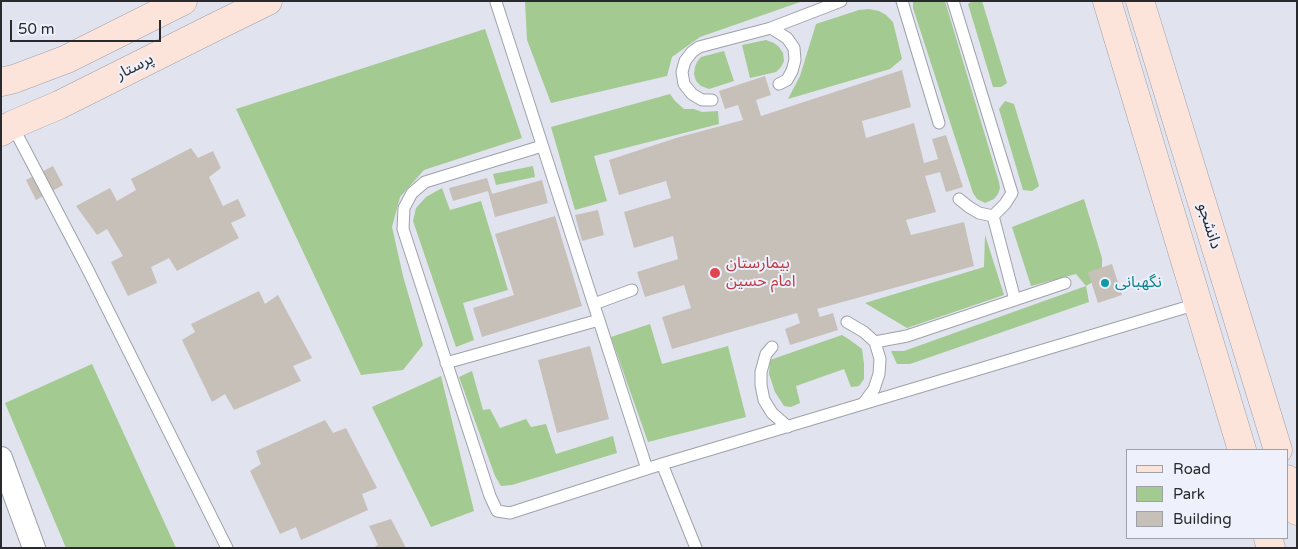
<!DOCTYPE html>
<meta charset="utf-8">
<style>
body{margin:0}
#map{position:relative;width:1298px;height:549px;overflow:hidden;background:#e1e3ee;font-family:"Varela Round",sans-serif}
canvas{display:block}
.frame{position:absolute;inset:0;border:2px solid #292a2e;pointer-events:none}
.legend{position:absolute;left:1126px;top:449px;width:162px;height:90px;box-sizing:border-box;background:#eef1fb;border:1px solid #9fa1a9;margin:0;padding:6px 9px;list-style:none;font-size:15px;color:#292a2e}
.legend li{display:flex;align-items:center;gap:10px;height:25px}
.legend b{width:25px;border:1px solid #9fa1a9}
.scale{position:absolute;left:10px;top:20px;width:151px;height:22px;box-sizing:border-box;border:2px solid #292a2e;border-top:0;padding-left:6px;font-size:15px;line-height:18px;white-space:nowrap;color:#292a2e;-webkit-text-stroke:4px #eef1fb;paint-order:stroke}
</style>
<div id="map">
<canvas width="1298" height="549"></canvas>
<div class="frame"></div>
<ul class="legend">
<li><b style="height:6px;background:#fce4db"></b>Road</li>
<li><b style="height:14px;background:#a2ca91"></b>Park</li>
<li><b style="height:14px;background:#c7c0b8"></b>Building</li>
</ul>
<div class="scale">50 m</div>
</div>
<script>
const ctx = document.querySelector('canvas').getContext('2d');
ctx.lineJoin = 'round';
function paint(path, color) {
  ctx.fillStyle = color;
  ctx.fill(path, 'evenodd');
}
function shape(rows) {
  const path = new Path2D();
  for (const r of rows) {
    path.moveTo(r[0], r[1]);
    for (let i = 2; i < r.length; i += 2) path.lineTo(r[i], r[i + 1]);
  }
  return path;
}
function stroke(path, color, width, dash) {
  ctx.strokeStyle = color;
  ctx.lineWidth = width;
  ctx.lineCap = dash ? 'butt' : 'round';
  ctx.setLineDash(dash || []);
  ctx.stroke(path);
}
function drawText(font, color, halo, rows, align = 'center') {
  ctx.font = font + ' "Varela Round","Noto Sans Arabic",sans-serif';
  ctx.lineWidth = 4;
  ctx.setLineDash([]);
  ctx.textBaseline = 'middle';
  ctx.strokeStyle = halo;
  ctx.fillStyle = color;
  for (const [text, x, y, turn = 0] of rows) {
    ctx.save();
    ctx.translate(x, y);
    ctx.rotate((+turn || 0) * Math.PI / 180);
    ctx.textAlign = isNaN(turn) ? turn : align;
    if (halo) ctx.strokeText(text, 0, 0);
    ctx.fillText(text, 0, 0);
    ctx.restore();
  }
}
paint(shape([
 [525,1,803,1,700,37,672,57,667,76,551,103,527,40],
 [913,1,945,1,999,182,1000,188,998,194,994,199,985,203,977,199,973,193,913,8],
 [973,1,982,1,1007,83,1001,87,993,87,968,4],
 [869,9,879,11,886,15,893,22,902,59,890,69,788,99,800,76,816,24,859,10],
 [485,29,522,138,424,170,400,197,392,227,403,276,423,345,403,370,361,375,236,109],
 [766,40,774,43,779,47,783,53,784,61,781,67,776,72,750,78,742,45],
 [724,51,734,81,709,89,701,86,696,81,694,74,695,67,697,62,701,57],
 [670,94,675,101,684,109,694,109,702,112,718,111,719,124,594,156,607,201,575,210,551,127],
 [1005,101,1014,104,1039,186,1032,191,1023,190,999,109],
 [533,166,535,177,496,185,493,174],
 [442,188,450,210,481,201,508,290,463,303,474,340,456,347,413,221,416,208,426,197],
 [1084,199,1102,258,1102,276,1086,286,1089,302,910,364,897,364,891,351,904,351,1086,286,1076,274,1031,286,1012,227],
 [985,235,1004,295,907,328,865,303,984,267],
 [650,324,662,364,728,346,746,417,648,442,611,337],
 [842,335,850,340,862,349,864,364,864,379,859,386,851,387,844,369,796,386,800,403,791,407,784,406,775,392,769,374,770,360],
 [92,364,176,548,66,548,5,403],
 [472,371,483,410,490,409,500,428,526,419,531,427,546,424,556,454,613,436,617,453,512,485,501,486,495,476,459,377],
 [441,376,474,511,431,527,372,407]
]), '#a2ca91');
paint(shape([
 [902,70,911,107,862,121,866,138,914,123,924,163,938,159,932,139,946,135,963,187,946,192,940,172,925,176,936,212,906,220,911,235,964,222,974,266,817,309,820,317,833,313,838,330,790,345,785,329,800,323,797,313,672,349,662,317,691,308,684,285,645,297,637,272,678,259,673,236,634,248,624,212,671,198,666,181,619,195,609,160,676,138,743,120,738,105,725,109,719,91,765,76,771,95,756,100,761,116],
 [191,148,198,158,213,151,221,168,209,177,223,206,238,199,246,216,231,223,239,238,177,271,169,258,151,267,157,283,128,296,111,262,123,256,107,229,97,235,76,206,110,188,117,201,136,190,131,179],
 [53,166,63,185,36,200,26,180],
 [487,178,492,194,542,180,548,203,495,217,488,191,453,201,449,188],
 [598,210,604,235,582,241,575,215],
 [555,216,582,306,482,337,473,308,514,295,495,234],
 [1112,264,1122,295,1098,303,1088,272],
 [259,291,265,304,278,295,312,358,293,366,301,381,234,410,225,394,212,402,182,340,195,332,191,324],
 [590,346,609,419,557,433,538,360],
 [325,420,333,433,346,428,377,488,362,494,368,510,301,540,296,527,280,534,250,471,261,464,256,451],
 [391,519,406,548,373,548,378,545,369,526]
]), '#c7c0b8');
const lane = shape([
 [902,1,939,123],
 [953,1,1012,193,1005,204,993,216,979,213,969,207,959,199],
 [496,2,647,469],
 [771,28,841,1],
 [712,100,702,100,692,94,684,84,682,72,685,61,692,52,699,47,771,28,787,38,794,48,795,60,792,71,787,80,779,84],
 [12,125,88,270,227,548],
 [542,146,425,182,412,193,404,208,403,229,490,496,497,511,510,513,662,464,1197,304],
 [993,216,1015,300],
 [594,304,632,290],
 [847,322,864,332,875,342,880,359,879,374,874,389,863,404],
 [875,342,907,336,1065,283],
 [772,347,766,354,761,372,761,385,764,400,772,413,788,427],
 [446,363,599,320],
 [662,464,696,548]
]);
const street = shape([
 [1,458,34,548]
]);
const secondary = shape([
 [1107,1,1242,450],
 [1140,1,1278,450],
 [1,82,14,79,67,59,183,1],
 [1,132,12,125,59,105,213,28,268,1],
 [1287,479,1297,511],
 [1268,538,1271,548]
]);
stroke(lane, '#9fa1ab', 13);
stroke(street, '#9fa1ab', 24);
stroke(secondary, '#9fa1ab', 29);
stroke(lane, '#fff', 11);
stroke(street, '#fff', 22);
stroke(secondary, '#fce4db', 28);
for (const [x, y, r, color] of [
 [715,273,6,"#e0444e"],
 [1105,283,5,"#0f9aa8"]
]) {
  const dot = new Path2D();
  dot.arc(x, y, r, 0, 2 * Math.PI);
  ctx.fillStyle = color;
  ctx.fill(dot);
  stroke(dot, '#eef1fb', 2);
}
drawText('16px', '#292a2e', '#eef1fb', [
 ["پرستار",135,67,-27],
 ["دانشجو",1209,226,73]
]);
drawText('16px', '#be3a42', '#eef1fb', [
 ["بیمارستان",726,264],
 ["امام حسین",726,282]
], 'left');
drawText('16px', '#0d838f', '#eef1fb', [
 ["نگهبانی",1115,283]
], 'left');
</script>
